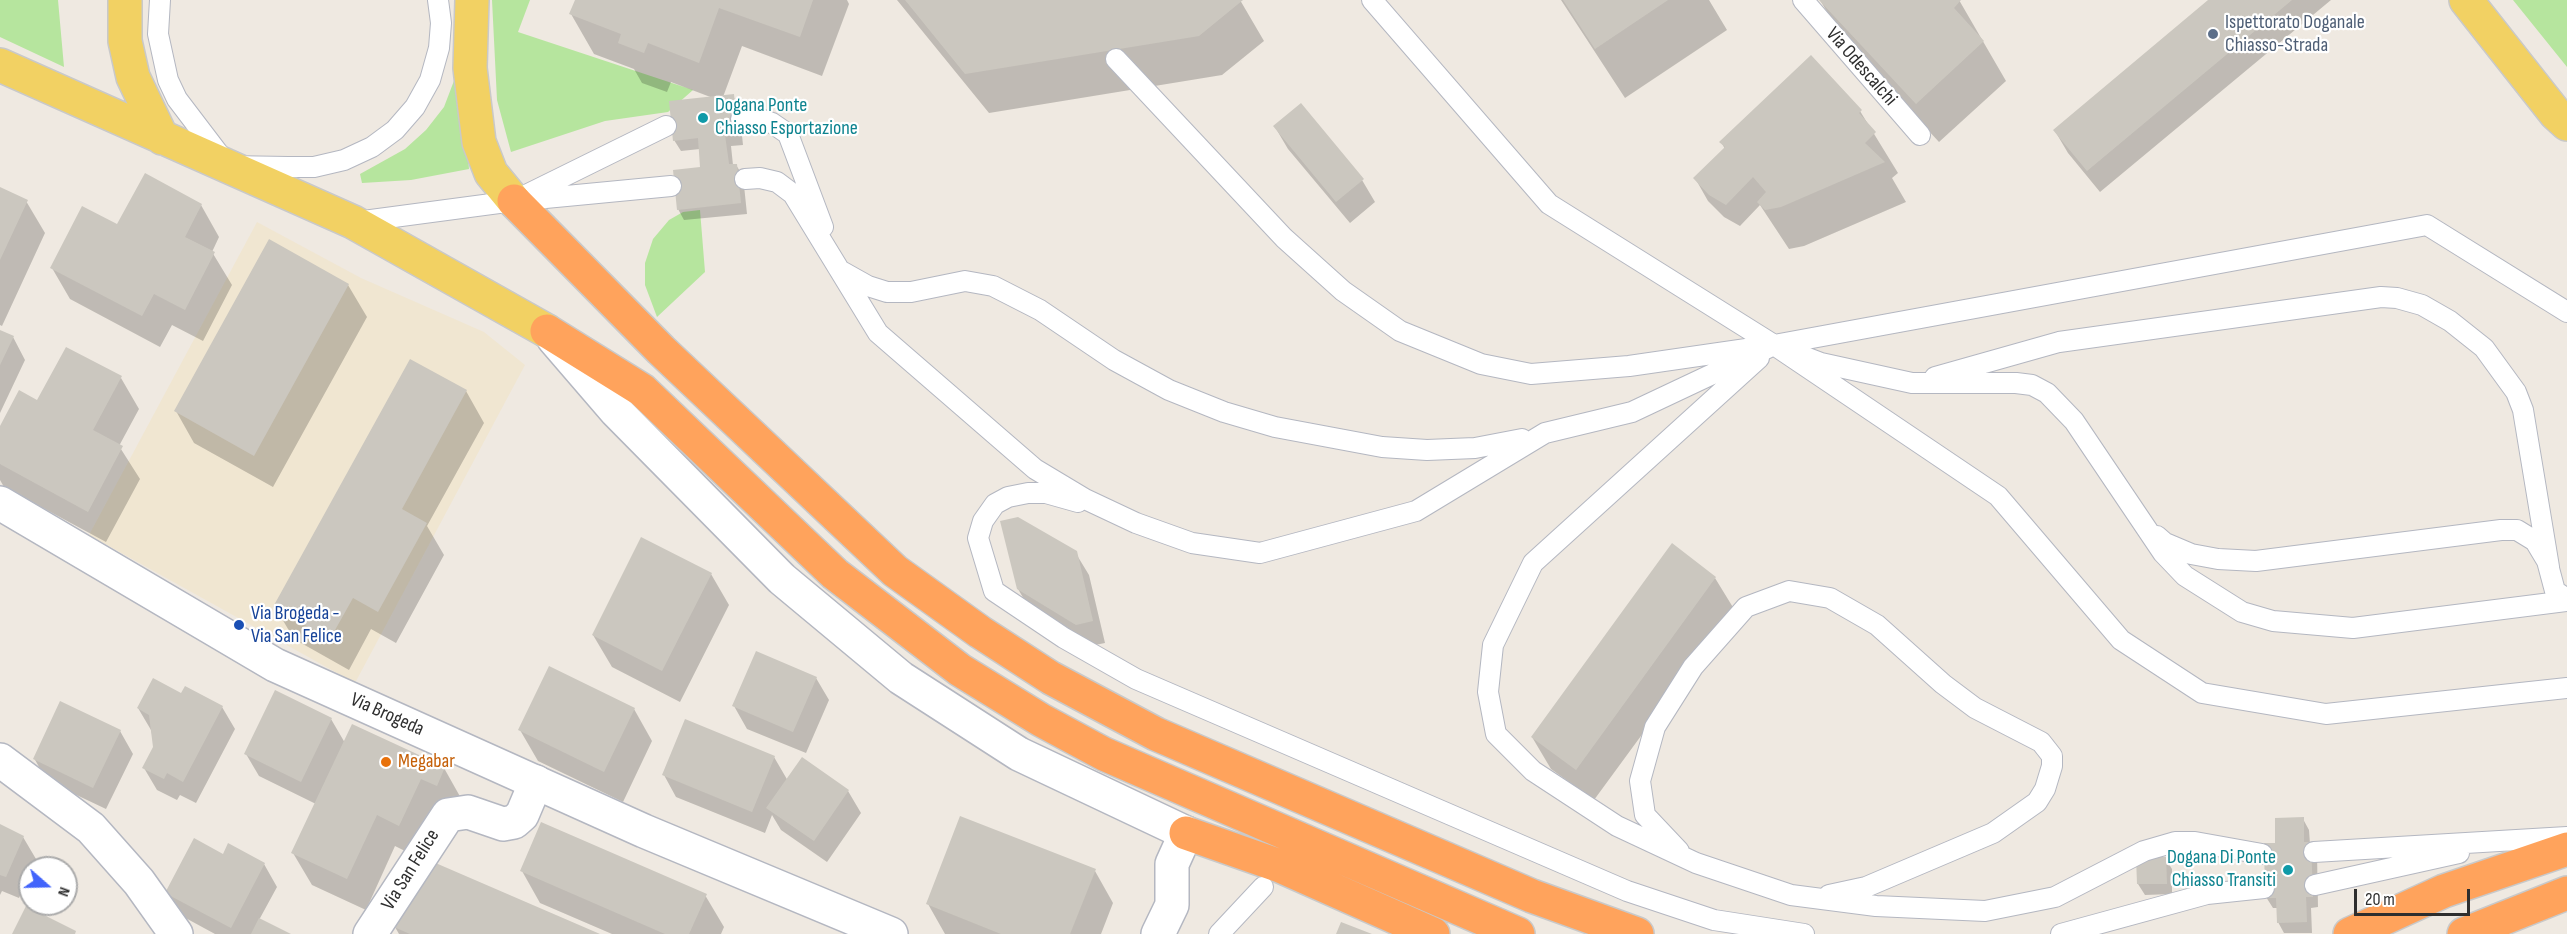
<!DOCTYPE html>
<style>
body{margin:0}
#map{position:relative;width:2567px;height:934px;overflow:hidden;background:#efe9e1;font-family:"Sofia Sans Condensed",sans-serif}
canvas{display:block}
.north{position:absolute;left:18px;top:856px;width:60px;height:60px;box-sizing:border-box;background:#fff;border:2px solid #ababab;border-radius:50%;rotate:110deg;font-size:16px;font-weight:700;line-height:24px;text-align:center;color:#2e2e2e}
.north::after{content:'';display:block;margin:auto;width:21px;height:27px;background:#4264fb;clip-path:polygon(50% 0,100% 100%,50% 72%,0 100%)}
.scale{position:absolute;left:2354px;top:889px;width:116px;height:27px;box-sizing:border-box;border:3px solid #2e2e2e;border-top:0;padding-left:8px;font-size:18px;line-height:21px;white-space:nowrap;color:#2e2e2e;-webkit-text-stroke:4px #fff;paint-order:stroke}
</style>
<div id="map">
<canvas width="2567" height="934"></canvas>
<div class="north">N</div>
<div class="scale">20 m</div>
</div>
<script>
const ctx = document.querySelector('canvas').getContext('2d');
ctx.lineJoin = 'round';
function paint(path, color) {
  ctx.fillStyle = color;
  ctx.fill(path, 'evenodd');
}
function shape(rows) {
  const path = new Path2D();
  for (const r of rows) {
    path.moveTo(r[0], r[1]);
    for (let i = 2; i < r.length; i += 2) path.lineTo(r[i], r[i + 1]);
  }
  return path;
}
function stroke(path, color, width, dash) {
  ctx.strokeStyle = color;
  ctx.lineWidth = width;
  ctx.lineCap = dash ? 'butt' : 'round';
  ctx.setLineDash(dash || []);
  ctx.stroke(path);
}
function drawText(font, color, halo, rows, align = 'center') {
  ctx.font = font + ' "Sofia Sans Condensed",sans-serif';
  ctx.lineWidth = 4.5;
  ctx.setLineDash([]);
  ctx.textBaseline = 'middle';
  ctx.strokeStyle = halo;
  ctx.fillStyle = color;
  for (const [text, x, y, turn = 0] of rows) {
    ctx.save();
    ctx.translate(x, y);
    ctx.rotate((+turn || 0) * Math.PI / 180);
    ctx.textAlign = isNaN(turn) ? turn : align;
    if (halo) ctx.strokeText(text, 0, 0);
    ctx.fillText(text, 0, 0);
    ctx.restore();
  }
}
paint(shape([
 [257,222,361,278,484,332,525,365,355,683,89,535]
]), '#f0e6d1');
paint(shape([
 [0,0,58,0,64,67,0,37],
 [492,0,530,0,518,32,693,90,668,112,605,121,511,152,497,100],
 [2513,0,2567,0,2567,67],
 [460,65,469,169,411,180,362,183,360,174,405,149,426,130,444,107],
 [700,210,705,272,657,317,645,285,645,263,653,239,669,220,683,212]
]), '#b6e59e');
paint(shape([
 [576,0,847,0,849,4,822,76,742,46,723,97,733,96,739,107,743,145,731,146,733,165,736,165,743,176,747,214,684,220,678,209,702,169,700,149,681,151,674,140,713,98,671,82,667,92,642,83,634,69,594,54,571,14],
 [897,0,1240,0,1264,41,1222,75,989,113],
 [1561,0,1709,0,1727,30,1625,98],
 [1820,0,1959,0,2006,81,1939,142,1842,37],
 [2211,0,2331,0,2100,192,2068,153,2055,131],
 [1860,111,1898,173,1892,178,1906,202,1804,246,1789,249,1760,205,1740,226,1724,217,1708,201,1695,178,1725,149,1721,142],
 [1275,127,1362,180,1375,202,1350,223,1288,149],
 [0,189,26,201,45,233,2,326,0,325],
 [201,205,219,237,212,252,232,285,203,341,172,325,160,347,70,299,52,268,118,226],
 [348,285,367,317,273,487,194,443,176,411],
 [0,331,13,337,25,360,0,413],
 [121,378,139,409,119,446,140,479,106,542,4,487,0,480,0,429,38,403],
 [466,391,484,423,427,526,444,555,396,643,371,629,349,670,294,639,275,607],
 [1075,552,1089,575,1105,643,1090,646,1031,611,1018,589],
 [711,574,729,605,680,702,612,667,593,635],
 [1715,578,1734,609,1594,800,1551,769,1532,737],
 [816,678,829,700,806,753,747,729,734,706],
 [182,695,222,707,235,729,196,803,180,795,177,800,157,790,144,768,155,747,151,730,138,708],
 [634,709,652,741,623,802,538,761,520,730],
 [331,719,345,743,444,768,462,800,417,857,395,846,366,910,312,885,293,853,316,804,259,776,246,754],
 [120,731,133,754,106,809,47,781,34,758],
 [774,757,788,781,848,791,861,813,827,862,781,830,772,815,765,833,676,797,664,775],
 [2303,819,2309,830,2310,844,2317,854,2318,907,2311,908,2312,933,2284,933,2278,922,2278,908,2273,908,2266,897,2277,844],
 [0,826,23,837,36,859,19,898,2,891,0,895],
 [223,856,264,864,277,887,259,920,287,934,215,934,180,915,167,893],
 [2165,858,2172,869,2172,894,2145,895,2138,884],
 [522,871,705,895,724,927,721,934,612,934,540,903],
 [1095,871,1113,903,1101,934,945,934,928,904],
 [395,927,596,934,399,934]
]), '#0003');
paint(shape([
 [575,0,813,0,800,37,719,8,699,63,648,43,644,53,618,43,621,34,569,14],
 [905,0,1243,0,1199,36,965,74],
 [1563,0,1668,0,1595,49],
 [1819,0,1961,0,1954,8,1984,41,1916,104],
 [2208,0,2292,0,2087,171,2053,130],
 [1811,55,1862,110,1859,113,1876,132,1865,143,1885,162,1781,207,1765,210,1757,202,1766,192,1753,177,1726,205,1709,195,1693,178,1725,147,1719,142],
 [734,94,738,134,725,135,729,164,737,164,741,203,677,210,673,170,700,167,698,138,673,141,669,101],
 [1301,103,1364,179,1336,202,1273,126],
 [145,173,202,204,185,237,215,252,185,310,154,294,142,316,50,268,82,206,117,224],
 [0,187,28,200,0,260],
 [269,239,349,284,254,456,174,411],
 [0,330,14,336,0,365],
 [66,347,122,376,93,430,123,446,88,512,0,464,0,426,19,390,37,400],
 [410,359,467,390,402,509,427,523,378,612,353,598,330,639,273,607],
 [1018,517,1077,551,1093,621,1076,625,1017,589,1000,521],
 [641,537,712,573,662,671,592,635],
 [1672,543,1716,577,1576,770,1531,737],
 [756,651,817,677,793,732,732,706],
 [549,666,635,708,604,772,518,730],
 [153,678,181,693,185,686,223,706,183,782,167,773,164,779,142,768,153,747,149,715,137,708],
 [275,690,332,718,301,782,244,754],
 [60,701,121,730,93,788,33,759],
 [685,719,775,756,752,812,662,775],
 [352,724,445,767,437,786,421,779,399,826,377,815,347,879,291,853],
 [802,757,849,790,814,841,766,808],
 [960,816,1096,869,1070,934,1001,934,926,904],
 [2304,817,2304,842,2311,842,2313,897,2306,897,2307,922,2277,923,2276,898,2265,898,2264,843,2275,843,2275,818],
 [541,822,707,894,689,934,665,934,520,871],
 [0,824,24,836,6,877,0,875],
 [194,838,223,854,228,843,265,863,231,928,165,893],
 [2136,857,2166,857,2167,884,2137,884],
 [424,858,600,934,410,934,394,927],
 [26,906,76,931,75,934,12,934],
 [259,918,291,934,251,934],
 [1341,922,1372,934,1336,934]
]), '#cbc7bf');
const lane = shape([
 [160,0,158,34,168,80,177,99,228,166,288,167,314,167,344,160,372,147,395,130,415,107,430,80,439,48,441,23,438,0],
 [1372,0,1549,204,1774,345,1998,496,2121,640,2202,693,2326,714,2567,688],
 [1803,0,1920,135],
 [1116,59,1284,238,1343,291,1400,331,1481,364,1531,374,1629,366,1774,345,2427,225,2567,312],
 [741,119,760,119,772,123,788,134,823,227],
 [745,179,760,178,777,182,793,194,878,333,1035,469,1085,499,1136,523,1192,543,1260,553,1416,511,1545,433,1632,412,1774,345,1821,363,1912,383,2016,383,2032,385,2047,393,2074,421,2163,553,2185,576,2242,612,2273,621,2353,628,2567,601],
 [524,196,666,126],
 [356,222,514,201,671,186],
 [843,272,868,286,887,292,911,292,965,281,993,286,1040,310,1114,360,1169,390,1224,412,1275,427,1382,447,1427,450,1475,448,1522,439],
 [1759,358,1533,563,1493,645,1488,692,1496,734,1533,771,1617,826,1696,863,1791,895,1876,906,1985,911,2055,897,2144,851,2175,842,2195,842,2262,854],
 [1935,377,2059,342,2381,297,2397,298,2422,305,2450,321,2484,348,2516,392,2523,410,2549,567],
 [1078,502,1046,493,1028,493,1008,497,995,504,983,521,978,538,994,591,1064,638,1136,679,1627,891,1714,920,1804,934],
 [2157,536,2165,543,2191,554,2218,559,2256,561,2501,530,2517,530,2535,541,2547,561,2555,591,2567,599],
 [1679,851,1645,815,1640,781,1655,727,1693,667,1746,607,1789,591,1830,598,1877,625,1943,684,1975,708,2041,742,2052,756,2052,766,2045,789,2037,802,1993,833,1866,887,1829,895],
 [2314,852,2567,837],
 [2315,885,2459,853],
 [1219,934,1263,887],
 [2061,934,2207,894,2264,888]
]);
const street = shape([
 [554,339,616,411,782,579,901,678,1019,754,1186,833],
 [0,760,91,828,139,882,176,934],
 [370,934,448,815,468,812,503,824,514,822,522,815,536,782]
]);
const secondary = shape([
 [0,503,275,665,644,831,891,934],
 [1158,934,1172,905,1172,864,1186,833]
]);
const primary = shape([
 [125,0,125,41,133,77,162,138],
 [472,0,470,68,479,142,491,173,514,201],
 [2466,0,2556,114,2567,124],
 [0,65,353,222,547,331]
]);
const highway = shape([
 [514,201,661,350,895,571,980,632,1051,678,1156,734,1532,896,1637,934],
 [547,331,642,390,835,574,960,670,1041,720,1104,754,1518,934],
 [1186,833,1280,866,1433,934],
 [2350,934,2444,891,2567,849],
 [2464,934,2567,893]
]);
stroke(lane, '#b4b7c1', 22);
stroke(street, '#b4b7c1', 36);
stroke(secondary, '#b4b7c1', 36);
stroke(primary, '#c9c9c9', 36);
stroke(highway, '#c9c9c9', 36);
stroke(lane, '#fff', 20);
stroke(street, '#fff', 33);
stroke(secondary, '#fff', 33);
stroke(primary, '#f2d163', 33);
stroke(highway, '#ffa35c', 33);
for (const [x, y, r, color] of [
 [2213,34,6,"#5c6f8a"],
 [703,118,6,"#0f9aa8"],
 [239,625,6,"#1a4fb4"],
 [386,762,6,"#e8710a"],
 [2288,870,6,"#0f9aa8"]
]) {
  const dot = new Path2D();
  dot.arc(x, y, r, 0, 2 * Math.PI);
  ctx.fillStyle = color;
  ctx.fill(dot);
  stroke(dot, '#fff', 2);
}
drawText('20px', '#4e5e75', '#fff', [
 ["Ispettorato Doganale",2225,23],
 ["Chiasso-Strada",2225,46]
], 'left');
drawText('20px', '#2e2e2e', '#fff', [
 ["Via Odescalchi",1861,67,49],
 ["Via Brogeda",387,715,24],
 ["Via San Felice",411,870,-58]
]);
drawText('20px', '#0d838f', '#fff', [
 ["Dogana Ponte",715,106],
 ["Chiasso Esportazione",715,129],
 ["Dogana Di Ponte",2276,858,"right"],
 ["Chiasso Transiti",2276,881,"right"]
], 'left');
drawText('20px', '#164399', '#fff', [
 ["Via Brogeda -",251,614],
 ["Via San Felice",251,637]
], 'left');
drawText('20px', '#c56008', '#fff', [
 ["Megabar",398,762]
], 'left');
</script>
